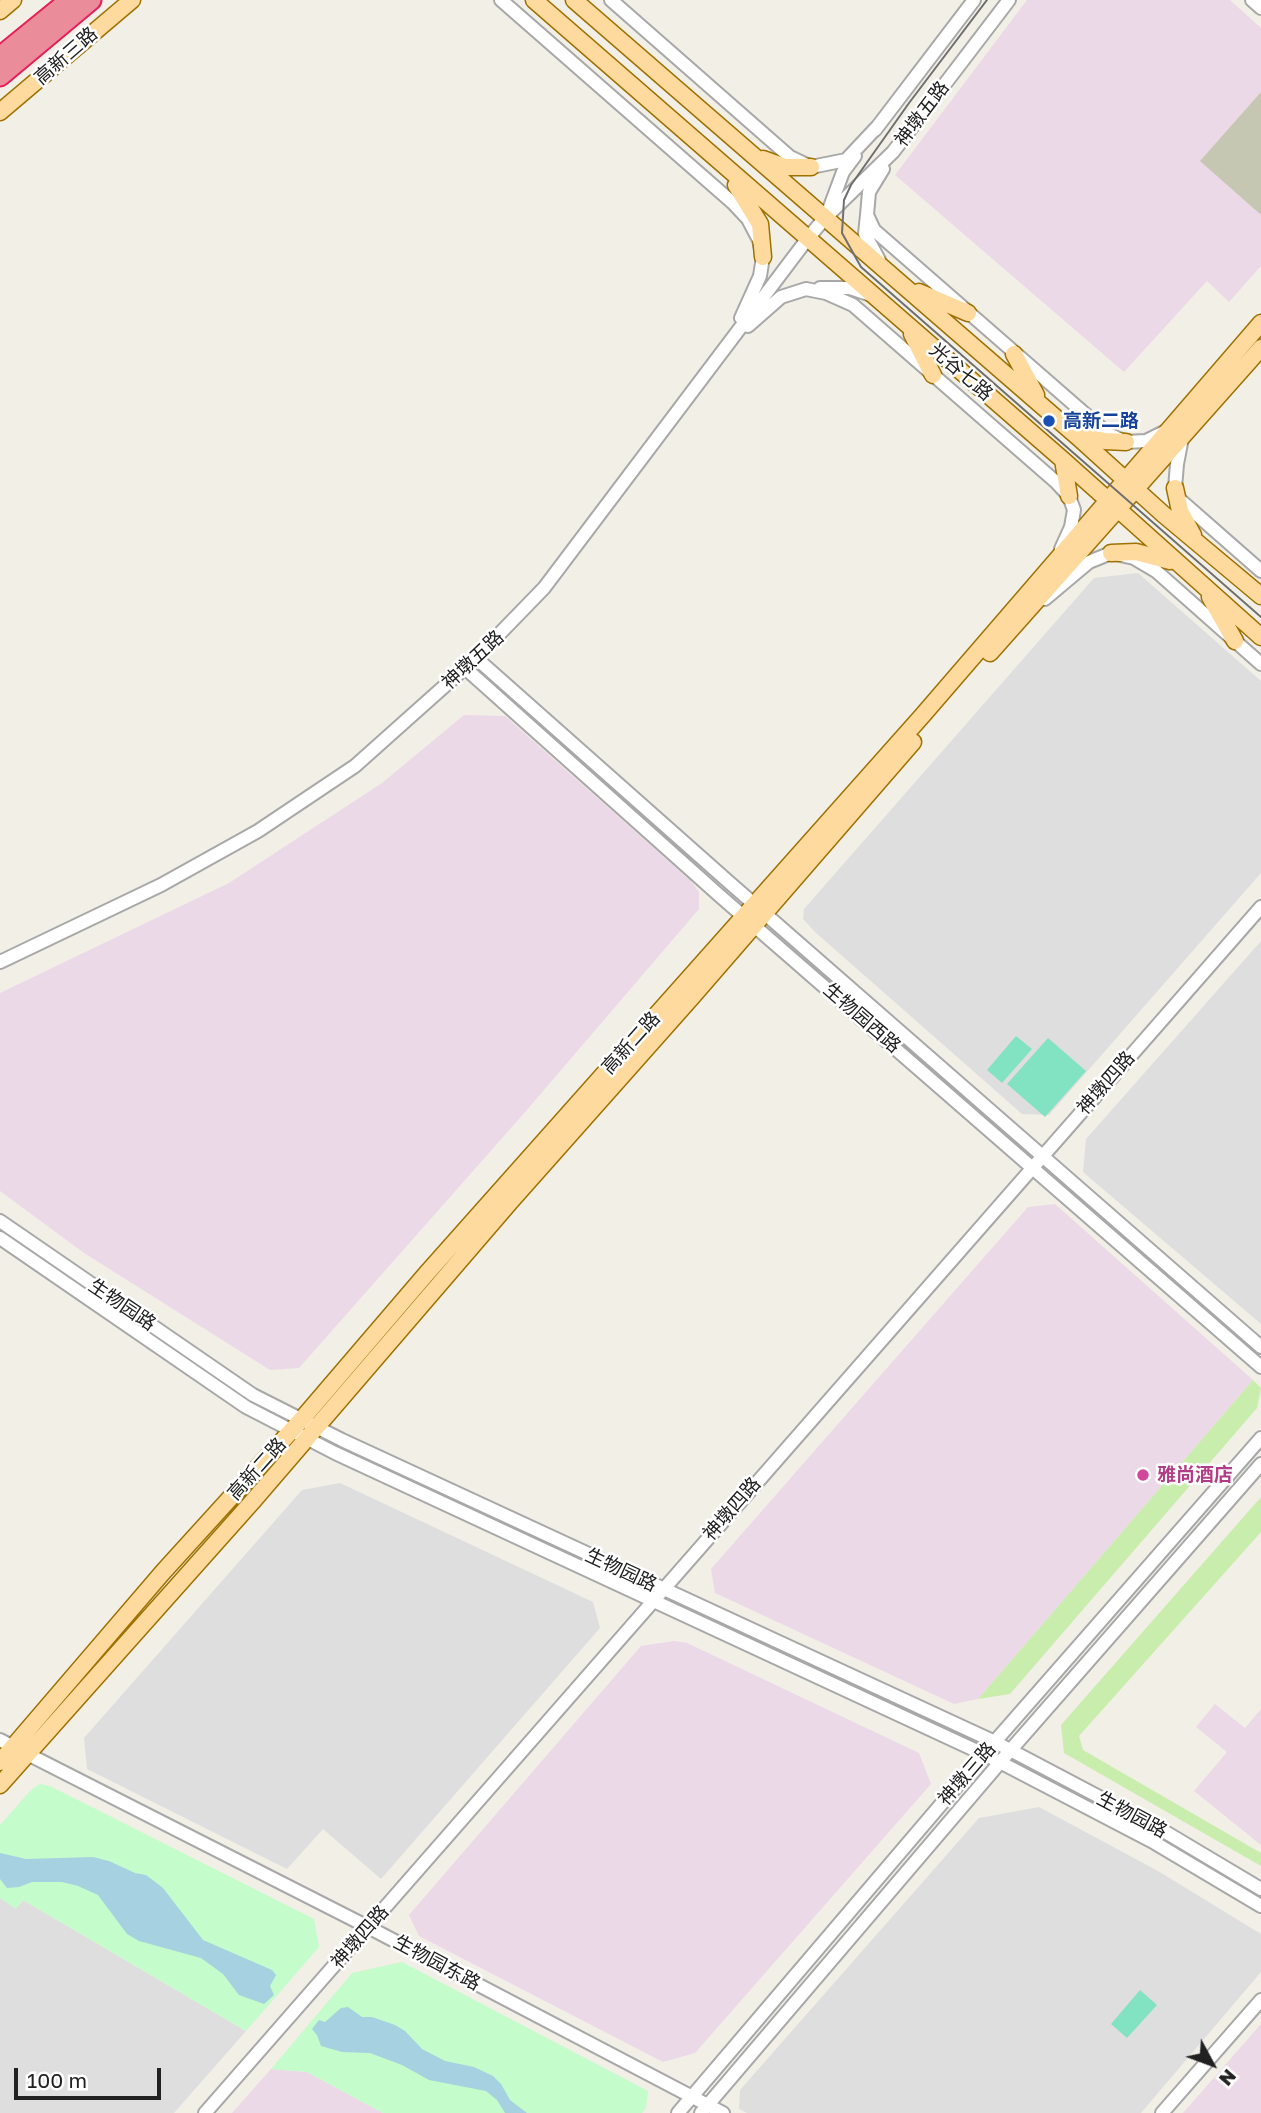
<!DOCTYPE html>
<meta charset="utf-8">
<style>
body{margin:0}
#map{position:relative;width:1261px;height:2113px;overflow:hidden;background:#f2efe7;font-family:"Golos Text",sans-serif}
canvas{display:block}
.north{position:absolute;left:1177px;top:2029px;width:70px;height:70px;-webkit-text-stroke:5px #fff;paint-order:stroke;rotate:131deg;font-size:19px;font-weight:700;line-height:28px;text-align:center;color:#212121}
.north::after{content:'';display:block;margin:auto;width:24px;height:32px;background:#212121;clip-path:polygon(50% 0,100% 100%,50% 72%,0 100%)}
.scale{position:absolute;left:14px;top:2068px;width:147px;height:32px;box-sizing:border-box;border:4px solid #212121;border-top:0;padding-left:9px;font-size:21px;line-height:24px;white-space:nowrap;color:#212121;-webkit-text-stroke:5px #fff;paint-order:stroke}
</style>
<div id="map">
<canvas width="1261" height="2113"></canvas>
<div class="north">N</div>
<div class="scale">100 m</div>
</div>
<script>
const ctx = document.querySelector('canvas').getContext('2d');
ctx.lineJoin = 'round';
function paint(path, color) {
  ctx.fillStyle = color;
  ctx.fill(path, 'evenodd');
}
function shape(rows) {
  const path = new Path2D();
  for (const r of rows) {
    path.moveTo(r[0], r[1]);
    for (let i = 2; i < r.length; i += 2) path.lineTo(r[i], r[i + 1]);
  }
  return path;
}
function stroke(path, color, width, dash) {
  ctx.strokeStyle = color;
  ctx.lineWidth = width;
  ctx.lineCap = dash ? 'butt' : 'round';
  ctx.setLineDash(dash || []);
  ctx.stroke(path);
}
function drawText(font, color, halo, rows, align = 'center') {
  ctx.font = font + ' "Golos Text","Noto Sans SC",sans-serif';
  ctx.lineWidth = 5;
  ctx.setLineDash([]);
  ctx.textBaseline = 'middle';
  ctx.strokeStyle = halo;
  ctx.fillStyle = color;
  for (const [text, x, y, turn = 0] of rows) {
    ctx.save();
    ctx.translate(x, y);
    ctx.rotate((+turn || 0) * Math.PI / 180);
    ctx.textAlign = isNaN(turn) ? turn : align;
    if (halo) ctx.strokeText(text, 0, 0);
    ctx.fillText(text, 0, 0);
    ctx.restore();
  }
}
paint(shape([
 [1138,573,1261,681,1261,873,1049,1115,1022,1114,815,932,803,919,804,909,1094,578],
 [1261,941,1261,1324,1083,1172,1086,1139],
 [340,1483,593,1602,600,1628,381,1879,323,1829,287,1869,87,1769,84,1738,302,1490],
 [1039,1807,1158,1871,1261,1934,1261,1972,1141,2113,747,2113,739,2109,740,2090,979,1818],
 [0,1898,16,1908,23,1900,246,2031,174,2113,0,2113]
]), '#dfdede');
paint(shape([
 [1027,0,1230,0,1261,28,1261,92,1201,161,1261,215,1261,266,1229,302,1207,281,1124,372,895,175],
 [464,715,505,716,691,881,699,892,699,909,526,1111,299,1368,270,1370,84,1253,0,1191,0,993,229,883,382,783],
 [1055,1204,1253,1380,978,1699,954,1704,715,1593,711,1569,1028,1207],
 [674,1641,687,1643,919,1753,931,1784,695,2053,663,2062,419,1936,409,1915,641,1646],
 [1215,1704,1245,1728,1261,1709,1261,1845,1194,1791,1227,1752,1196,1727],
 [1261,2024,1261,2113,1183,2113],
 [271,2069,307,2072,383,2113,232,2113]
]), '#ebd9e7');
paint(shape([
 [1261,92,1261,215,1200,161]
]), '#c6c7b2');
paint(shape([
 [1253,1380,1261,1388,1257,1408,1010,1694,978,1699],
 [1261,1497,1261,1532,1079,1736,1083,1750,1261,1853,1261,1866,1064,1753,1061,1725]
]), '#c9edac');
paint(shape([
 [40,1784,50,1786,314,1919,319,1947,246,2031,23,1900,16,1909,0,1898,0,1825,31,1790],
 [402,1962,648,2091,646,2108,642,2113,383,2113,307,2072,271,2069,352,1973]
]), '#c4fccb');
paint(shape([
 [1016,1036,1032,1049,1002,1083,987,1070],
 [1048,1038,1086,1071,1045,1117,1007,1084],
 [1140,1990,1157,2005,1127,2038,1111,2024]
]), '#82e3c2');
paint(shape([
 [0,1853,26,1859,93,1857,109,1861,135,1873,146,1875,163,1888,203,1940,272,1970,276,1975,270,1986,274,1995,264,2004,239,1995,223,1974,201,1958,139,1941,127,1934,98,1895,78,1886,62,1882,32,1882,19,1887,7,1888,0,1879],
 [348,2007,362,2017,372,2017,395,2025,405,2031,422,2049,445,2061,474,2067,493,2076,501,2084,510,2100,527,2113,505,2113,497,2100,486,2091,429,2080,402,2065,370,2053,342,2052,321,2046,317,2035,312,2029,319,2020,325,2022,341,2008]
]), '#a6d1e1');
const minor = shape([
 [501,0,733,203,748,219,759,240,763,257,760,276,741,318],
 [611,0,790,157,811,167,846,160,878,126],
 [1252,0,1261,8],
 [875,130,974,0],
 [883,169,869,192,867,215,874,230,1108,434,1126,442,1146,441,1164,432],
 [827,215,843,172,855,156],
 [867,215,865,234,879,260],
 [820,288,850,288,871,295],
 [748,326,781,297,806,289,826,293,853,305,1056,482,1069,496,1074,510,1071,527,1061,549],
 [1182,438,1177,464,1175,488,1179,499,1261,571],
 [1045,599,1089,562,1111,553,1134,558,1156,571,1261,664],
 [476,658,731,884,1261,1347],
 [465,668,720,896,1261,1367],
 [0,962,161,885,258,831,355,766,476,658,544,588,808,238,825,218,893,152,1009,0],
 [0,1221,253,1395,342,1440,995,1742,1162,1830,1261,1889],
 [0,1238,246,1407,335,1453,992,1758,1155,1843,1261,1906],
 [0,1740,368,1927,723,2113],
 [205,2113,1261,907],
 [678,2113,984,1754,1261,1438],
 [701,2113,1008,1753,1261,1464],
 [1162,2113,1261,2000]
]);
const major = shape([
 [534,0,1063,460,1261,637],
 [574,0,1079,438,1163,514,1261,596],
 [0,11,13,0],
 [0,112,132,0],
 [763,159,785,167,811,167],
 [736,185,760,224,763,257],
 [919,292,968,313],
 [912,334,933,375],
 [1014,354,1036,395],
 [1078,433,1086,437,1105,441,1126,442],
 [1063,460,1069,496],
 [1175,488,1180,511,1193,535],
 [1111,553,1136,552,1170,561],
 [1210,597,1235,641],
 [990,653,1261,348],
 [0,1762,163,1572,302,1419,427,1273,922,716,1261,323],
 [0,1785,253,1501,510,1202,692,997,913,742]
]);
const highway = shape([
 [0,57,70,0],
 [0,76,91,0]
]);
stroke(minor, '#a8a8a8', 16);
stroke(major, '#9e7100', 19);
stroke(highway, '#e4205a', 23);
stroke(minor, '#fff', 12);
stroke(major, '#ffda9f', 16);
stroke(highway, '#eb8c9a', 19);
stroke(shape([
 [987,0,909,103,851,185,844,200,842,233,861,267,1261,617]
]), '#6f6f6f', 2);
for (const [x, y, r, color] of [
 [1049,421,7,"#1a4fb4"],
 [1143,1475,7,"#d1479c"]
]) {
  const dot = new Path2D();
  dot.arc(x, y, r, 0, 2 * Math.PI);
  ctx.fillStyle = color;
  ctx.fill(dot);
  stroke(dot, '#fff', 2.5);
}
drawText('19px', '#212121', '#fff', [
 ["高新三路",66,56,-41],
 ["神墩五路",922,114,-53],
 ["光谷七路",961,372,41],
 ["神墩五路",473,660,-43],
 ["生物园西路",862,1018,41],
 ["高新二路",631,1043,-48],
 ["神墩四路",1106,1083,-49],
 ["生物园路",122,1305,34],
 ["高新二路",257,1469,-48],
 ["神墩四路",732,1509,-49],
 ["生物园路",621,1570,25],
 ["神墩三路",967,1774,-49],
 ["生物园路",1132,1815,28],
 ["神墩四路",360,1937,-49],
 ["生物园东路",437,1963,28]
]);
drawText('bold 19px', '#164399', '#fff', [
 ["高新二路",1063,421]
], 'left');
drawText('bold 19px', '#b23c85', '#fff', [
 ["雅尚酒店",1157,1475]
], 'left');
</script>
